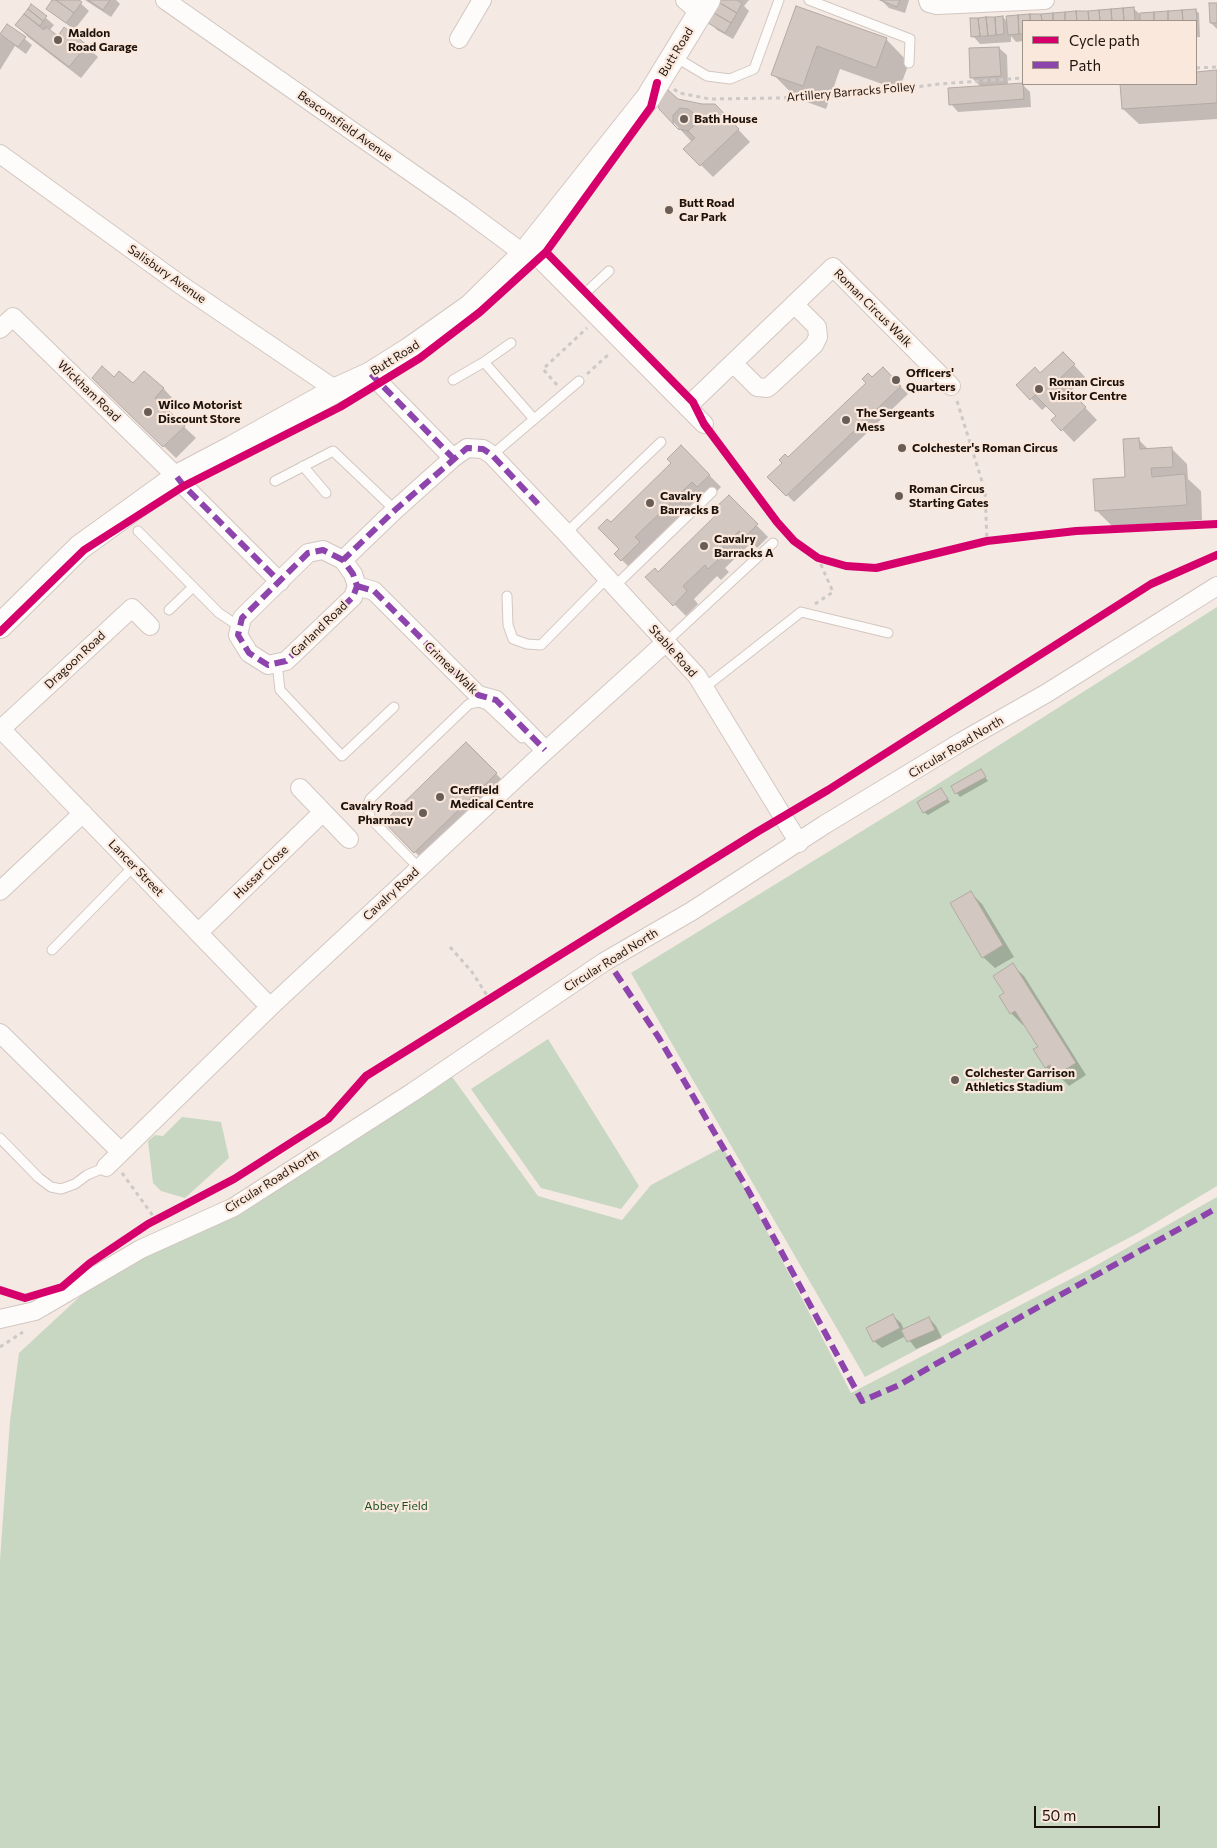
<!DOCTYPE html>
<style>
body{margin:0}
#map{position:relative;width:1217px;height:1848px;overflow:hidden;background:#f4e9e3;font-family:Commissioner,sans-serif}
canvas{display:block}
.legend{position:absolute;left:1022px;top:20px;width:175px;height:65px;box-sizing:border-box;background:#fbe8dc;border:1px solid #a29389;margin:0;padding:6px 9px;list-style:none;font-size:15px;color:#1d130c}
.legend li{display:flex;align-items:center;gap:10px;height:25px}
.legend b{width:25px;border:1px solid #a29389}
.scale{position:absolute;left:1034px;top:1806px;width:126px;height:22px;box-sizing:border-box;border:2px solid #1d130c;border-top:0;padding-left:6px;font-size:15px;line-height:18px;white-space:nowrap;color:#1d130c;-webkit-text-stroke:4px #fbe8dc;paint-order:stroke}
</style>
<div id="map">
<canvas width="1217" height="1848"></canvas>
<ul class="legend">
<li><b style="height:6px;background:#d6006c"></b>Cycle path</li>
<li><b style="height:6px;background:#8e44ad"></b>Path</li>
</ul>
<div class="scale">50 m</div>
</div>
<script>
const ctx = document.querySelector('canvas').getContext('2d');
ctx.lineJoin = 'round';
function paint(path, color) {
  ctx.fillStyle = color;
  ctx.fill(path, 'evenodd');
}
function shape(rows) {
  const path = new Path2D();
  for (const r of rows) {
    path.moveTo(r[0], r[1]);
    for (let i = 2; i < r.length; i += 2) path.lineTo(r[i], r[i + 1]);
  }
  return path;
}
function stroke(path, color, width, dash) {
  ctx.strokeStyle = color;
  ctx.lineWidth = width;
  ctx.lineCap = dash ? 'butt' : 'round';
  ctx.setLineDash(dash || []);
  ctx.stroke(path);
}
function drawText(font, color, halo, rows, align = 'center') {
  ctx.font = font + ' Commissioner,sans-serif';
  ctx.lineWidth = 4.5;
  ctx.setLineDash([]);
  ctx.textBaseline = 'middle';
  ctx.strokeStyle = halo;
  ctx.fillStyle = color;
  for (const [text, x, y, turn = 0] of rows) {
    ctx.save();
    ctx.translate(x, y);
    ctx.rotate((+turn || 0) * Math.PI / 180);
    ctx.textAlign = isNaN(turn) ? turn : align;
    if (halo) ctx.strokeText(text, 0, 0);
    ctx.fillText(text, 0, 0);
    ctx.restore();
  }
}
paint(shape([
 [1217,607,1217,1186,1140,1232,865,1377,631,973,919,796],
 [548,1039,639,1186,621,1209,541,1188,471,1089],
 [445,1067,538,1196,622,1220,651,1185,723,1147,851,1393,1088,1270,1217,1197,1217,1848,0,1848,0,1560,10,1421,19,1353,115,1264,245,1199],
 [182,1117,221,1122,229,1158,185,1198,161,1191,153,1183,148,1141,155,1135,163,1136]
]), '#c7d7c1');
paint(shape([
 [54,0,77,0,89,11,74,30,47,8],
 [85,0,116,0,120,4,111,17],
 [723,0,749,0,744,6,749,11,733,39,717,30,710,22],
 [881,0,909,0,905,13,889,8],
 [1217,4,1217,29,1211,23],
 [32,6,54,25,49,31,58,38,86,46,98,57,81,78,28,37,17,25],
 [797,7,886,39,909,63,899,90,840,69,826,109,796,98,773,74],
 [1134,9,1140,14,1195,10,1199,13,1200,37,1196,37,1196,21,1023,21,1023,41,1016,42,1011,36,1011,42,980,44,973,36,1003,17,1008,23,1008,17],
 [8,25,32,45,26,54,15,46,0,70,0,36],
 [999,48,1007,55,1008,85,1022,84,1030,92,1031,107,958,112,951,104,981,87,971,77],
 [1217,72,1217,119,1139,124,1123,109,1122,84,1196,84,1196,73],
 [677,100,702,105,715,105,750,142,713,177,685,149,694,141,691,141,660,108],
 [1063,353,1085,377,1064,398,1067,401,1073,395,1097,420,1074,442,1053,420,1058,416,1048,405,1042,410,1018,385,1041,375],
 [883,369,908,394,794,502,769,477],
 [94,378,114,379,133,384,163,388,174,400,166,410,196,438,176,458],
 [1139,440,1149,450,1171,448,1187,464,1188,479,1201,491,1202,520,1112,526,1096,510,1127,478],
 [681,447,721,487,710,498,704,492,646,549,651,554,633,571,616,554,620,549,611,524,673,463],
 [729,497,768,537,757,548,752,542,725,568,729,572,721,580,717,576,694,599,698,604,686,616,647,577,658,573,721,512],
 [466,743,511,789,431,868,385,822],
 [981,771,988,781,960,797,952,787],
 [941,789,950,802,928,815,924,812],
 [970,892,982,904,1014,957,995,968,983,957],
 [1012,965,1024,976,1086,1075,1069,1086,1060,1077,1057,1079,1046,1067,1039,1047,1025,1024,1023,1025,1011,1013,1006,994],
 [893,1316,901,1323,904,1330,929,1318,936,1326,942,1338,916,1349,906,1336,882,1348,874,1341]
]), '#0003');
const building = shape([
 [52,0,56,0,74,13,66,23,46,9,52,0],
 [56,0,79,0,82,2,74,13,56,0],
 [88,0,110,0,103,10,88,0],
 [721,0,737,0,742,3,737,13,720,3,721,0],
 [880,0,900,0,897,7,880,0],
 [720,3,737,13,731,23,714,13,720,3],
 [1209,3,1217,3,1217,23,1210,23,1209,3],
 [31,4,47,16,43,21,28,9,31,4],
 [796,6,887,38,876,68,817,46,803,86,771,75,796,6],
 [1134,7,1135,21,1124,21,1123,8,1134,7],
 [1123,8,1124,21,1112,21,1111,9,1123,8],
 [28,9,43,21,40,26,24,14,28,9],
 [1111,9,1112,21,1100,21,1099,10,1111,9],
 [1196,9,1197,21,1183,21,1182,10,1196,9],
 [1099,10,1100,21,1089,21,1088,11,1099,10],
 [1182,10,1183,21,1168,21,1168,11,1182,10],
 [1076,11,1077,21,1065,21,1065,12,1076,11],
 [1076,11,1088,11,1089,21,1077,21,1076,11],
 [1168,11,1168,21,1154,21,1154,12,1168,11],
 [1065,12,1065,21,1053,21,1053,13,1065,12],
 [1154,12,1154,21,1140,21,1140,13,1154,12],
 [714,13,731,23,725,33,708,23,714,13],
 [1053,13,1053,21,1042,21,1041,14,1053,13],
 [24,14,44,30,46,27,58,36,64,27,87,45,69,67,15,25,24,14],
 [1030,14,1030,21,1023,21,1023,34,1019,34,1018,15,1030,14],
 [1030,14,1041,14,1042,21,1030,21,1030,14],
 [1018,15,1019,34,1008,35,1006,16,1018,15],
 [1003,16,1004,34,996,35,995,17,1003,16],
 [986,17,988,36,980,36,978,18,986,17],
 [986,17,995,17,996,35,988,36,986,17],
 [970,18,978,18,980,36,971,37,970,18],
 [7,24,26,37,18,47,0,34,7,24],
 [999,47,1001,76,970,78,969,48,999,47],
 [1217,70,1217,103,1122,109,1120,84,1196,84,1196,72,1217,70],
 [1023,83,1024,99,949,105,948,88,1023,83],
 [668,90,678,99,702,104,715,104,739,129,700,166,683,149,695,138,688,131,678,129,659,109,657,101,668,90],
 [680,108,688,109,696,115,695,125,688,131,678,129,673,124,673,115,680,108],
 [1063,352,1075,364,1053,385,1067,400,1073,394,1086,407,1061,431,1051,420,1056,416,1035,395,1030,400,1016,385,1035,367,1040,373,1063,352],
 [102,366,114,377,119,371,133,383,144,371,164,388,155,398,185,426,163,447,92,378,102,366],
 [883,367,901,386,786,496,767,477,782,463,779,460,785,454,788,457,866,383,862,379,868,373,872,377,883,367],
 [1139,438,1140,449,1172,447,1173,467,1151,468,1152,477,1185,474,1187,505,1095,511,1093,479,1125,477,1123,439,1139,438],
 [681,445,710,475,697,487,692,482,635,537,640,542,621,561,614,554,619,549,598,528,607,519,611,522,671,463,667,459,681,445],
 [729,495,758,524,745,537,739,531,714,556,718,560,708,569,705,565,683,586,687,591,673,606,645,577,655,568,658,572,719,512,715,508,729,495],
 [466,742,497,773,414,853,384,822,466,742],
 [981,769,986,777,955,794,951,786,981,769],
 [941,788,948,799,923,813,917,802,941,788],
 [971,891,1003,945,982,958,950,903,971,891],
 [1013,963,1076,1063,1056,1075,1050,1065,1045,1068,1033,1049,1038,1047,1015,1011,1010,1014,999,996,1004,993,993,976,1013,963],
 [893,1314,900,1328,873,1342,866,1328,893,1314],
 [929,1317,935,1330,907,1342,901,1330,929,1317]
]);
paint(building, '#d2c7c1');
stroke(building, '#b4aaa4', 1);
const lane = shape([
 [809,0,910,39,909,63],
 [675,57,707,76,730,79,754,69,779,0],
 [579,299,609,271],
 [484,362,534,419],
 [453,380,484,362,511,343],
 [492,455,579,381],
 [303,466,326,493],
 [275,481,333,451,395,510],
 [138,531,219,613,240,627],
 [566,533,661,442],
 [615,586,712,492],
 [507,596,508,625,513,639,527,644,541,645,607,578],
 [169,610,193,587],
 [666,642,773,543],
 [277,663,280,690,342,756,394,707],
 [704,688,801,612,888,633],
 [419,868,371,819,367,807,370,799,469,704,479,702,487,705,522,738],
 [52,950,134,866],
 [0,1138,39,1178,51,1187,61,1189,75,1184,87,1175,106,1167]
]);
const street = shape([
 [165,0,462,208,524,254],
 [685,0,700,13],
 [928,0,929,3,937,5,1045,0],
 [459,39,482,0],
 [0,154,181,285,336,390],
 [529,248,704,424],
 [0,329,13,317,177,477,184,486,280,582],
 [733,363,757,387,767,388,771,385,814,345,818,337,817,327,794,304],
 [371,374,453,458],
 [687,407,833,267,951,386],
 [343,560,323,550,308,553,242,618,238,635,249,653,268,665,286,661,353,597,357,586,353,574,343,560,395,510,453,458,467,448,483,449,492,455,566,533,697,676,799,843],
 [357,586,374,591,478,695,496,700,545,750],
 [1,729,270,1007],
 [0,730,132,608,150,626],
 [300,788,349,839],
 [0,891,83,813],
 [198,933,323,812],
 [0,1033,121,1152],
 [106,1167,270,1007,540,756,666,642],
 [0,1319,35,1311,141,1249,234,1207,413,1092,604,962,692,911,824,825,961,742,1047,693,1217,586]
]);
const secondary = shape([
 [0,626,80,547,177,477,232,448,336,390,371,374,409,350,470,307,524,254,648,98,708,0]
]);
stroke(lane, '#d2c7c1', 11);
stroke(street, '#d2c7c1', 20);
stroke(secondary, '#d2c7c1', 26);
stroke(shape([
 [1196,68,1217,67],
 [674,89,679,93,710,99,779,98,860,94,939,84,1023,78],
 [587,374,610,353],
 [557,385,543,369,587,328],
 [957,401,985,491,987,541],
 [815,604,833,592,818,558],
 [450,947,472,972,490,1000],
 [122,1173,156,1220],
 [0,1347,23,1332]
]), '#cdc9c6', 3, [4, 4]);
stroke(lane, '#fdfcfb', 9);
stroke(street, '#fdfcfb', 18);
stroke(secondary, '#fdfcfb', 24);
stroke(shape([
 [371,374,453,458],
 [177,477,184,486,280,582],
 [343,560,323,550,308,553,242,618,238,635,249,653,268,665,286,661,353,597,357,586,353,574,343,560,395,510,467,448,483,449,492,455,538,504],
 [357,586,374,591,478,695,496,700,545,750],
 [615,972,659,1038,748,1190,862,1401,899,1385,934,1365,1217,1208]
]), '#8e44ad', 6, [12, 6]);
stroke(shape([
 [546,252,693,402,704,424,777,522,794,541,818,558,846,566,876,568,987,541,1076,531,1217,524],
 [0,632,84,550,184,486,340,407,420,358,480,312,546,252,651,107,657,83],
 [0,1290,25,1298,62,1287,90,1263,148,1224,234,1179,328,1119,366,1076,757,832,828,790,1151,584,1217,555]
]), '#d6006c', 8);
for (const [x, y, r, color] of [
 [58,40,5,"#685e57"],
 [684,119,5,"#685e57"],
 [669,210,5,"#685e57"],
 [896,380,5,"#685e57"],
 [1039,389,5,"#685e57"],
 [148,412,5,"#685e57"],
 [846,420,5,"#685e57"],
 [902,448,5,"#685e57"],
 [899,496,5,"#685e57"],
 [650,503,5,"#685e57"],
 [704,546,5,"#685e57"],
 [440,797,5,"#685e57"],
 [423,813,5,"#685e57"],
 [955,1080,5,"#685e57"]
]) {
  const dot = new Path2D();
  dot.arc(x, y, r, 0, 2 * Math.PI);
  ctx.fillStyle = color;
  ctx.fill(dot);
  stroke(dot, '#fbe8dc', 2);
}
drawText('bold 12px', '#1d130c', '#fbe8dc', [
 ["Maldon",68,33],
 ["Road Garage",68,47],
 ["Bath House",694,119],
 ["Butt Road",679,203],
 ["Car Park",679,217],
 ["Officers'",906,373],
 ["Quarters",906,387],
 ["Roman Circus",1049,382],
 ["Visitor Centre",1049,396],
 ["Wilco Motorist",158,405],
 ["Discount Store",158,419],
 ["The Sergeants",856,413],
 ["Mess",856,427],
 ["Colchester's Roman Circus",912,448],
 ["Roman Circus",909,489],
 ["Starting Gates",909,503],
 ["Cavalry",660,496],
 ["Barracks B",660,510],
 ["Cavalry",714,539],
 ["Barracks A",714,553],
 ["Creffield",450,790],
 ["Medical Centre",450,804],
 ["Cavalry Road",413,806,"right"],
 ["Pharmacy",413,820,"right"],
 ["Colchester Garrison",965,1073],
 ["Athletics Stadium",965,1087]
], 'left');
drawText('12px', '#1d130c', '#fbe8dc', [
 ["Butt Road",676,52,-59],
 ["Artillery Barracks Folley",851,92,-5],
 ["Beaconsfield Avenue",345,126,35],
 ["Salisbury Avenue",167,274,35],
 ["Roman Circus Walk",873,308,45],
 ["Butt Road",395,358,-32],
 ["Wickham Road",89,391,44],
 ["Garland Road",319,629,-44],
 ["Stable Road",673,651,48],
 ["Dragoon Road",75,660,-43],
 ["Crimea Walk",451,668,44],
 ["Circular Road North",956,747,-31],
 ["Lancer Street",136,868,46],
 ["Hussar Close",261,872,-44],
 ["Cavalry Road",391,894,-43],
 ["Circular Road North",611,960,-32],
 ["Circular Road North",272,1181,-32]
]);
drawText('12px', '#164e21', '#fbe8dc', [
 ["Abbey Field",396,1506]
]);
</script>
